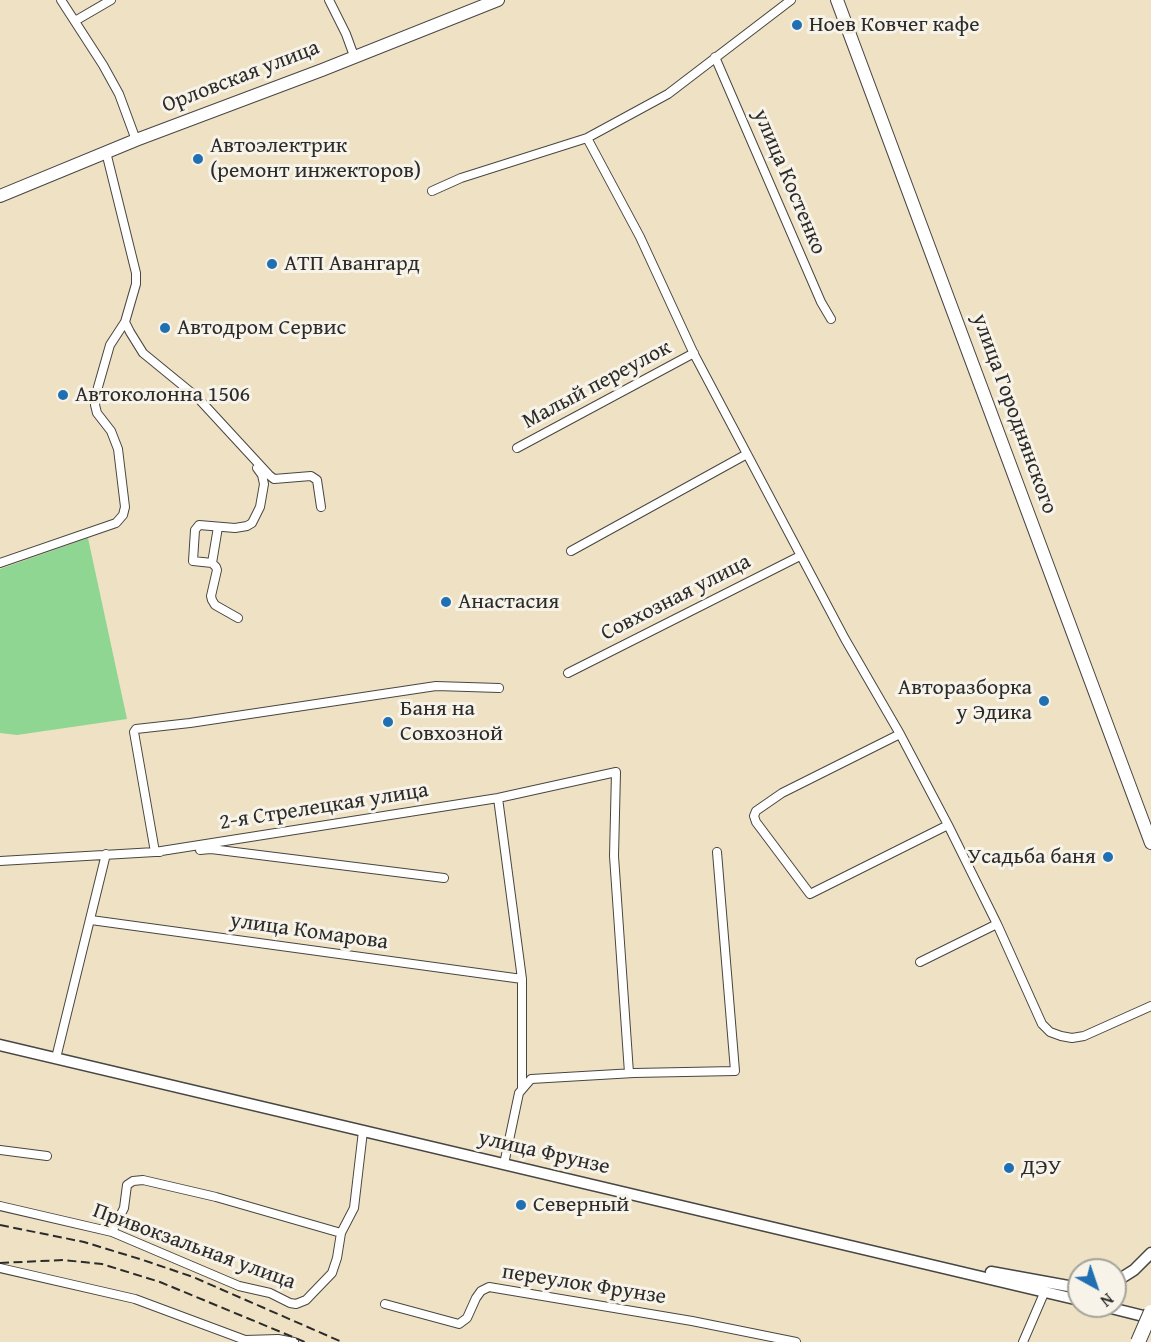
<!DOCTYPE html>
<meta charset="utf-8">
<style>
body{margin:0}
#map{position:relative;width:1151px;height:1342px;overflow:hidden;background:#efe2c4;font-family:"Gentium Book Plus",serif}
canvas{display:block}
.north{position:absolute;left:1067px;top:1258px;width:60px;height:60px;box-sizing:border-box;background:#f7f3e8;border:2px solid #a5a39c;border-radius:50%;rotate:140deg;font-size:16px;font-weight:700;line-height:24px;text-align:center;color:#2b2b2b}
.north::after{content:'';display:block;margin:auto;width:21px;height:27px;background:#1f6fb2;clip-path:polygon(50% 0,100% 100%,50% 72%,0 100%)}
</style>
<div id="map">
<canvas width="1151" height="1342"></canvas>
<div class="north">N</div>
</div>
<script>
const ctx = document.querySelector('canvas').getContext('2d');
ctx.lineJoin = 'round';
function paint(path, color) {
  ctx.fillStyle = color;
  ctx.fill(path, 'evenodd');
}
function shape(rows) {
  const path = new Path2D();
  for (const r of rows) {
    path.moveTo(r[0], r[1]);
    for (let i = 2; i < r.length; i += 2) path.lineTo(r[i], r[i + 1]);
  }
  return path;
}
function stroke(path, color, width, dash) {
  ctx.strokeStyle = color;
  ctx.lineWidth = width;
  ctx.lineCap = dash ? 'butt' : 'round';
  ctx.setLineDash(dash || []);
  ctx.stroke(path);
}
function drawText(font, color, halo, rows, align = 'center') {
  ctx.font = font + ' "Gentium Book Plus",serif';
  ctx.lineWidth = 6;
  ctx.setLineDash([]);
  ctx.textBaseline = 'middle';
  ctx.strokeStyle = halo;
  ctx.fillStyle = color;
  for (const [text, x, y, turn = 0] of rows) {
    ctx.save();
    ctx.translate(x, y);
    ctx.rotate((+turn || 0) * Math.PI / 180);
    ctx.textAlign = isNaN(turn) ? turn : align;
    if (halo) ctx.strokeText(text, 0, 0);
    ctx.fillText(text, 0, 0);
    ctx.restore();
  }
}
paint(shape([
 [88,538,127,719,17,735,0,733,0,569]
]), '#8ed691');
const minor = shape([
 [61,0,103,65,119,94,136,140],
 [329,0,346,34,354,56],
 [75,21,111,0],
 [715,57,821,302,831,319],
 [587,138,640,237,694,354,845,639,900,734,948,825,997,924,1042,1024,1050,1032,1061,1036,1072,1038,1084,1036,1151,1006],
 [106,152,136,273,136,284,125,322,130,332,143,353,198,398,269,475,274,479,311,476,317,480,321,507],
 [432,191,461,178,587,138,668,94,791,0],
 [517,448,694,353],
 [571,551,747,454],
 [0,563,116,523,123,515,125,507,118,449,111,431,97,413,95,405,98,387,110,345,125,322],
 [212,563,218,527],
 [238,618,215,605,212,600,211,596,217,570,216,567,212,563,193,561,195,530,199,525,235,528,247,526,252,523,260,507,264,484,262,475,257,468],
 [568,673,800,556],
 [900,734,782,793,756,811,754,816,756,822,810,894,948,825],
 [498,798,522,979,522,1087],
 [200,850,211,849,444,878],
 [160,852,155,852,134,732,136,729,190,723,436,686,499,688],
 [0,861,155,852,498,798,616,772,614,856,629,1073],
 [91,920,522,979],
 [920,962,997,924],
 [56,1058,106,854],
 [0,1150,47,1156],
 [504,1164,519,1093,531,1079,634,1073,735,1071,717,852],
 [0,1206,112,1232,239,1286,270,1293,290,1303,296,1304,306,1300,332,1273,337,1258,341,1233,354,1208,363,1131],
 [112,1232,124,1208,127,1185,133,1181,143,1180,216,1197,341,1233],
 [0,1268,135,1299,245,1340,278,1339,294,1342],
 [385,1304,459,1324,467,1318,476,1298,481,1291,489,1287,692,1321,796,1342],
 [1023,1342,1045,1291]
]);
const tertiary = shape([
 [0,1045,1079,1300],
 [991,1272,1079,1288],
 [1115,1282,1134,1270,1151,1253],
 [1103,1306,1151,1318]
]);
const secondary = shape([
 [837,0,1151,843],
 [0,196,136,140,322,70,498,0]
]);
stroke(minor, '#484642', 10);
stroke(tertiary, '#484642', 13);
stroke(secondary, '#484642', 14);
stroke(minor, '#fff', 8);
stroke(tertiary, '#fff', 10);
stroke(secondary, '#fff', 12);
stroke(shape([
 [0,1225,84,1242,143,1260,193,1277,342,1342],
 [0,1263,63,1260,102,1264,160,1282,305,1342]
]), '#2b2b2b', 2, [9, 4.5]);
const trunkBridge = shape([
 [1138,1342,1151,1312]
]);
stroke(trunkBridge, '#484642', 16, []);
stroke(trunkBridge, '#fff', 14);
for (const [x, y, r, color] of [
 [797,25,6,"#1f6fb2"],
 [198,159,6,"#1f6fb2"],
 [272,264,6,"#1f6fb2"],
 [165,328,6,"#1f6fb2"],
 [63,395,6,"#1f6fb2"],
 [446,602,6,"#1f6fb2"],
 [1044,701,6,"#1f6fb2"],
 [388,722,6,"#1f6fb2"],
 [1108,857,6,"#1f6fb2"],
 [1009,1168,6,"#1f6fb2"],
 [521,1205,6,"#1f6fb2"]
]) {
  const dot = new Path2D();
  dot.arc(x, y, r, 0, 2 * Math.PI);
  ctx.fillStyle = color;
  ctx.fill(dot);
  stroke(dot, '#f7f3e8', 2);
}
drawText('22px', '#2b2b2b', '#f7f3e8', [
 ["Ноев Ковчег кафе",809,25],
 ["Автоэлектрик",210,146],
 ["(ремонт инжекторов)",210,171],
 ["АТП Авангард",284,264],
 ["Автодром Сервис",177,328],
 ["Автоколонна 1506",75,395],
 ["Анастасия",458,602],
 ["Авторазборка",1032,688,"right"],
 ["у Эдика",1032,713,"right"],
 ["Баня на",400,709],
 ["Совхозной",400,734],
 ["Усадьба баня",1096,857,"right"],
 ["ДЭУ",1021,1168],
 ["Северный",533,1205]
], 'left');
drawText('22px', '#2b2b2b', '#f7f3e8', [
 ["Орловская улица",241,77,-21],
 ["улица Костенко",789,182,67],
 ["Малый переулок",597,385,-28],
 ["улица Городнянского",1014,414,70],
 ["Совхозная улица",676,598,-27],
 ["2-я Стрелецкая улица",324,807,-9],
 ["улица Комарова",309,932,8],
 ["улица Фрунзе",544,1153,13],
 ["Привокзальная улица",194,1247,20],
 ["переулок Фрунзе",584,1285,9]
]);
</script>
